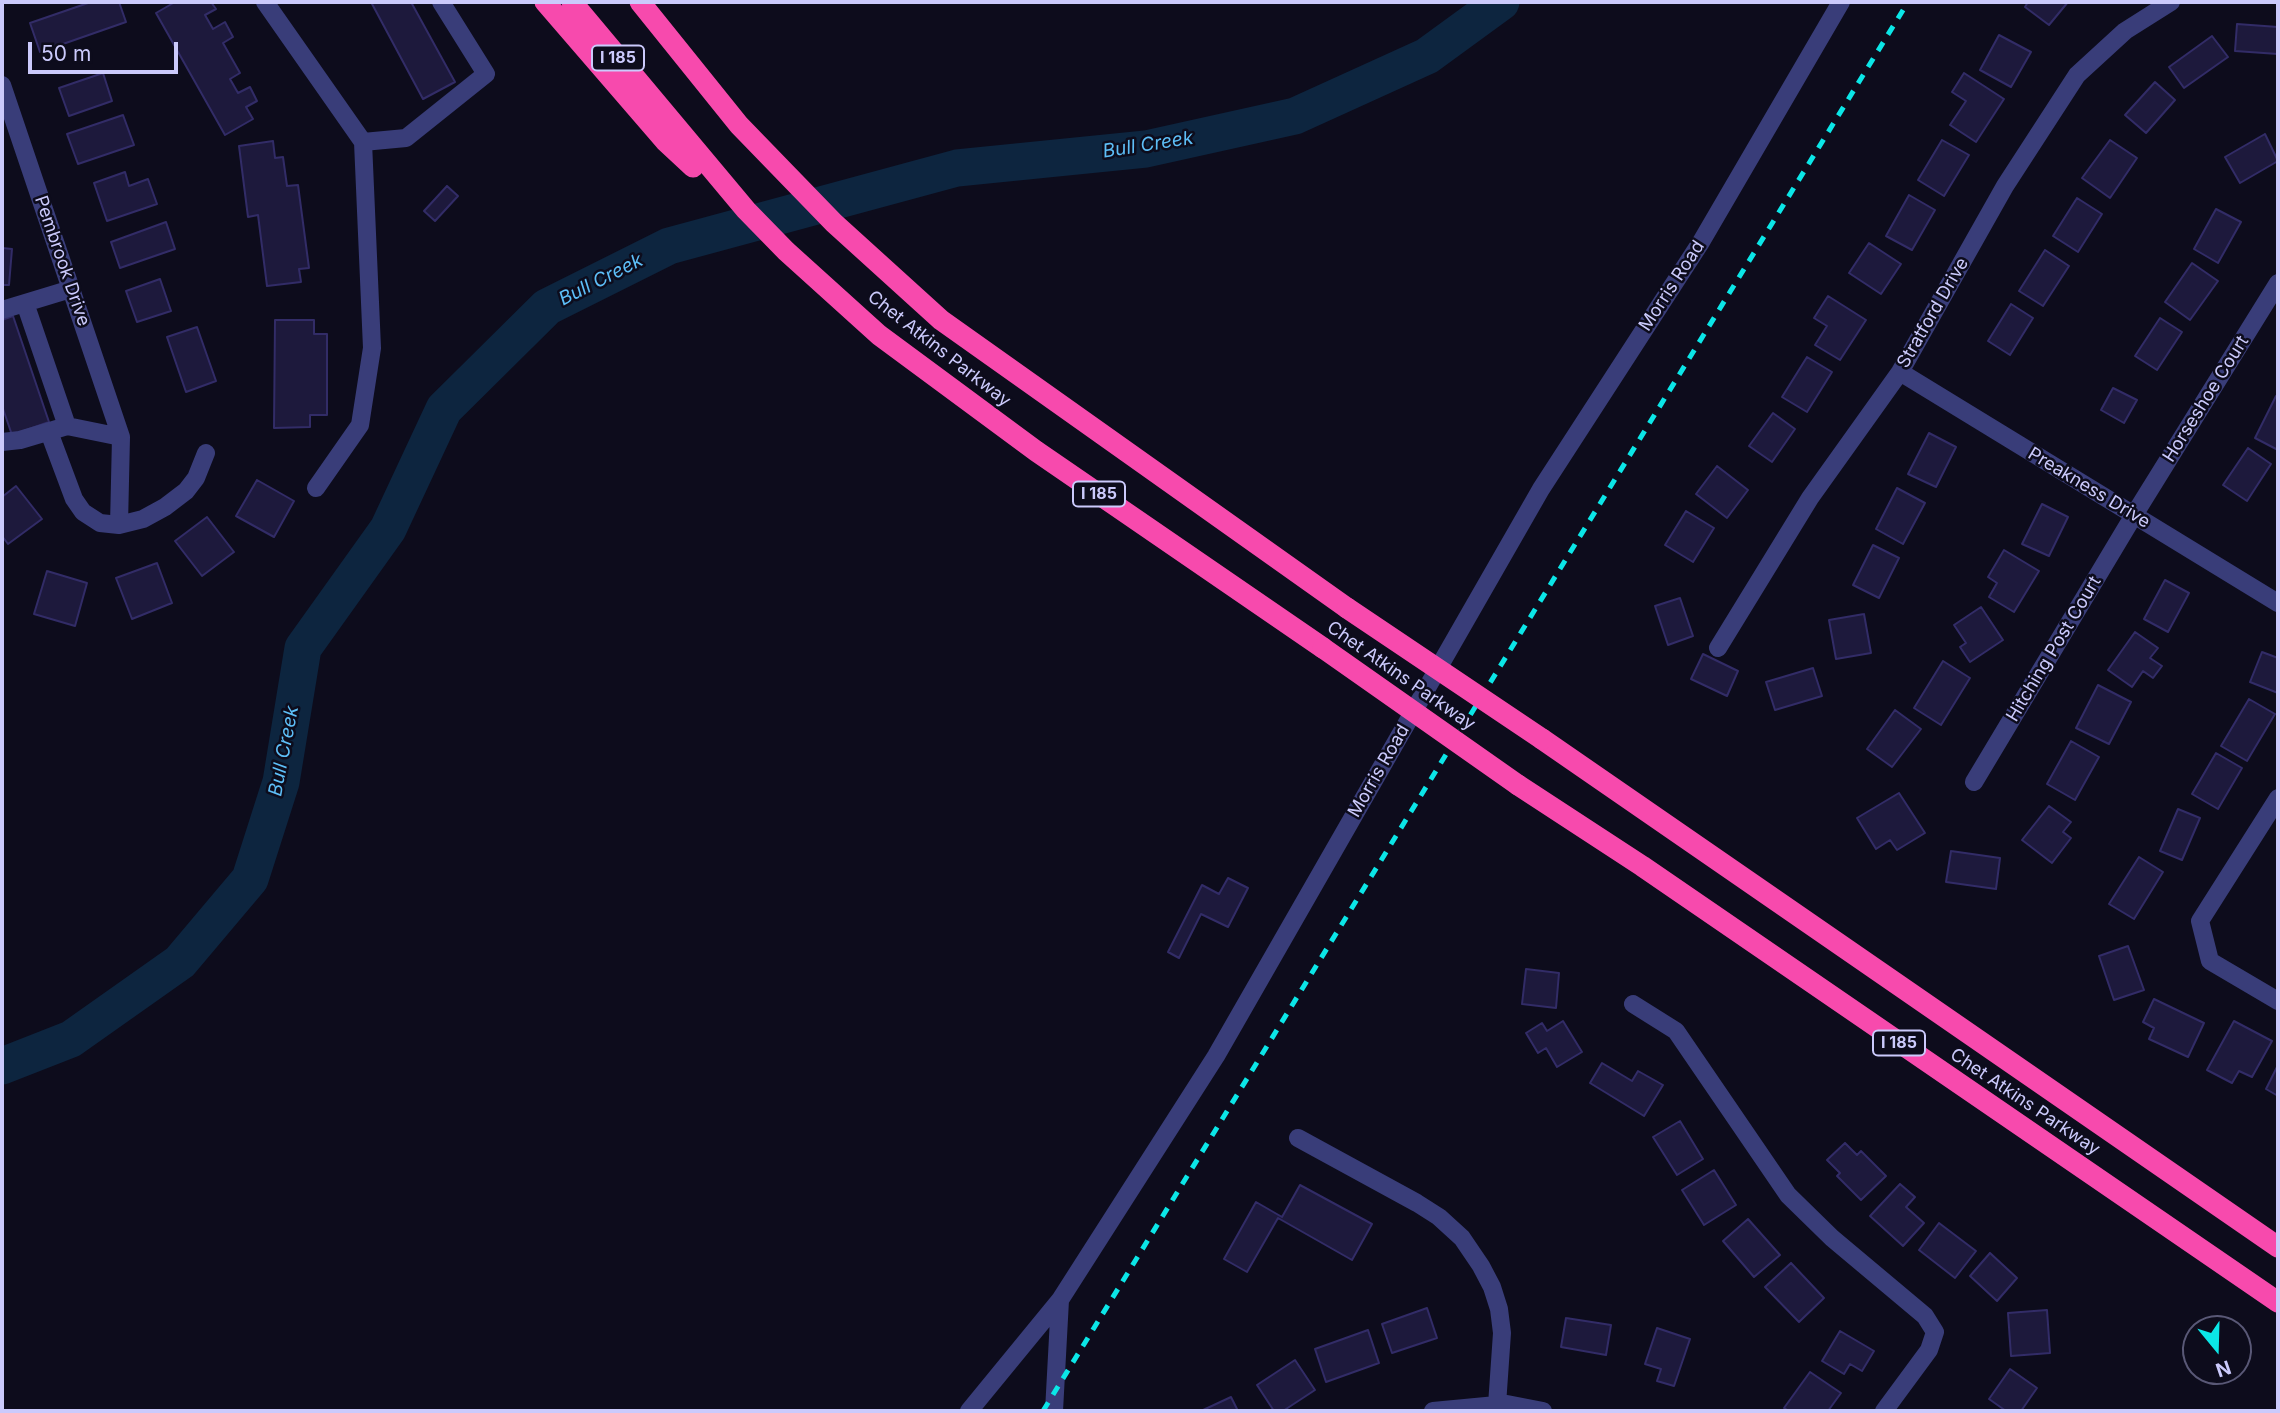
<!DOCTYPE html>
<style>
body{margin:0}
#map{position:relative;width:2280px;height:1413px;overflow:hidden;background:#0d0c1c;font-family:Inter,sans-serif}
canvas{display:block}
.frame{position:absolute;inset:0;border:4px solid #cbcafc;pointer-events:none}
.north{position:absolute;left:2182px;top:1315px;width:70px;height:70px;box-sizing:border-box;background:#0d0c1c;border:2px solid #595876;border-radius:50%;rotate:161deg;font-size:19px;font-weight:700;line-height:28px;text-align:center;color:#cbcafc}
.north::after{content:'';display:block;margin:auto;width:24px;height:32px;background:#0be6e7;clip-path:polygon(50% 0,100% 100%,50% 72%,0 100%)}
.scale{position:absolute;left:28px;top:42px;width:150px;height:32px;box-sizing:border-box;border:4px solid #cbcafc;border-top:0;padding-left:9px;font-size:21px;line-height:24px;white-space:nowrap;color:#cbcafc;-webkit-text-stroke:5px #0d0c1c;paint-order:stroke}
</style>
<div id="map">
<canvas width="2280" height="1413"></canvas>
<div class="frame"></div>
<div class="north">N</div>
<div class="scale">50 m</div>
</div>
<script>
const ctx = document.querySelector('canvas').getContext('2d');
ctx.lineJoin = 'round';
function shape(rows) {
  const path = new Path2D();
  for (const r of rows) {
    path.moveTo(r[0], r[1]);
    for (let i = 2; i < r.length; i += 2) path.lineTo(r[i], r[i + 1]);
  }
  return path;
}
function stroke(path, color, width, dash) {
  ctx.strokeStyle = color;
  ctx.lineWidth = width;
  ctx.lineCap = dash ? 'butt' : 'round';
  ctx.setLineDash(dash || []);
  ctx.stroke(path);
}
function paint(path, color) {
  ctx.fillStyle = color;
  ctx.fill(path, 'evenodd');
}
function drawText(font, color, halo, rows, align = 'center') {
  ctx.font = font + ' Inter,sans-serif';
  ctx.lineWidth = 5;
  ctx.setLineDash([]);
  ctx.textBaseline = 'middle';
  ctx.strokeStyle = halo;
  ctx.fillStyle = color;
  for (const [text, x, y, turn = 0] of rows) {
    ctx.save();
    ctx.translate(x, y);
    ctx.rotate((+turn || 0) * Math.PI / 180);
    ctx.textAlign = isNaN(turn) ? turn : align;
    if (halo) ctx.strokeText(text, 0, 0);
    ctx.fillText(text, 0, 0);
    ctx.restore();
  }
}
stroke(shape([
 [2,1066,71,1039,180,962,250,879,281,782,303,648,388,529,444,409,547,307,669,246,957,168,1146,149,1295,116,1427,56,1501,2]
]), '#0d253f', 37);
const building = shape([
 [91,2,119,2,126,22,40,52,30,23,91,2],
 [175,2,211,2,216,9,205,15,213,29,225,22,233,37,223,43,240,73,230,79,238,93,250,87,257,101,246,107,253,119,225,135,156,13,175,2],
 [371,2,411,2,455,82,423,99,371,2],
 [2028,2,2068,2,2049,25,2025,7,2028,2],
 [2237,24,2278,27,2278,54,2235,51,2237,24],
 [1999,35,2031,52,2011,87,1980,70,1999,35],
 [2212,36,2228,57,2184,88,2169,67,2212,36],
 [103,73,112,101,69,116,59,88,103,73],
 [1964,73,2004,99,1976,142,1950,125,1966,101,1952,92,1964,73],
 [2155,82,2175,100,2146,133,2125,115,2155,82],
 [123,115,134,145,78,164,67,134,123,115],
 [2265,134,2278,161,2240,183,2225,157,2265,134],
 [1942,140,1969,155,1944,196,1918,180,1942,140],
 [2110,140,2137,158,2110,198,2082,178,2110,140],
 [273,141,275,158,283,157,287,186,298,185,309,268,299,269,301,282,267,286,258,215,248,217,239,146,273,141],
 [125,172,129,186,148,179,157,204,107,221,94,183,125,172],
 [447,186,458,196,435,221,424,211,447,186],
 [1909,195,1935,210,1912,250,1886,236,1909,195],
 [2077,198,2102,214,2078,252,2053,236,2077,198],
 [2216,209,2241,222,2218,263,2194,249,2216,209],
 [166,222,175,249,120,268,111,242,166,222],
 [1869,243,1901,264,1881,294,1849,273,1869,243],
 [2,248,12,249,9,285,2,285,2,248],
 [2045,250,2069,266,2043,306,2019,291,2045,250],
 [2192,263,2218,281,2190,320,2165,302,2192,263],
 [160,279,171,311,137,322,126,291,160,279],
 [1828,296,1866,320,1840,360,1815,345,1827,326,1814,318,1828,296],
 [2011,304,2033,318,2010,355,1988,341,2011,304],
 [13,316,49,422,12,435,2,406,2,320,13,316],
 [2160,318,2182,332,2157,370,2135,356,2160,318],
 [275,320,314,320,314,334,327,334,327,415,310,415,310,427,274,428,275,320],
 [197,327,216,381,186,392,167,337,197,327],
 [1807,357,1832,372,1807,412,1782,397,1807,357],
 [2113,388,2137,400,2124,423,2101,410,2113,388],
 [2276,396,2278,397,2278,450,2255,438,2276,396],
 [1773,413,1795,429,1772,462,1749,446,1773,413],
 [1929,433,1956,447,1936,487,1908,474,1929,433],
 [2248,448,2271,464,2247,501,2223,485,2248,448],
 [1717,466,1748,490,1727,518,1696,494,1717,466],
 [257,480,294,501,274,537,236,516,257,480],
 [16,486,42,519,8,544,2,536,2,497,16,486],
 [1897,488,1925,503,1903,544,1876,529,1897,488],
 [2042,504,2068,517,2049,556,2022,544,2042,504],
 [1686,511,1714,528,1693,562,1665,545,1686,511],
 [207,517,234,552,202,576,175,541,207,517],
 [1873,545,1899,558,1879,598,1853,585,1873,545],
 [2004,550,2039,571,2014,612,1989,597,1997,583,1988,577,2004,550],
 [157,563,172,603,132,619,116,578,157,563],
 [47,571,87,583,75,626,34,614,47,571],
 [2165,580,2189,593,2168,632,2144,619,2165,580],
 [1680,598,1693,636,1668,645,1655,606,1680,598],
 [1981,607,2003,640,1970,662,1960,647,1966,643,1954,625,1981,607],
 [1864,614,1871,653,1836,659,1829,620,1864,614],
 [2135,632,2158,648,2150,658,2162,666,2153,678,2143,671,2132,687,2108,670,2135,632],
 [2262,652,2278,658,2278,693,2250,682,2262,652],
 [1703,654,1738,671,1727,696,1691,679,1703,654],
 [1943,661,1970,678,1941,725,1914,708,1943,661],
 [1813,668,1822,696,1775,710,1766,682,1813,668],
 [2098,685,2131,702,2109,744,2076,728,2098,685],
 [2249,699,2275,714,2247,761,2221,746,2249,699],
 [1895,710,1921,729,1892,767,1867,749,1895,710],
 [2071,741,2099,757,2075,800,2047,784,2071,741],
 [2216,753,2242,768,2218,809,2192,794,2216,753],
 [1899,793,1925,833,1897,850,1890,840,1876,849,1857,818,1899,793],
 [2049,806,2071,822,2063,832,2071,838,2052,863,2022,840,2049,806],
 [2178,809,2200,818,2182,860,2160,851,2178,809],
 [1951,851,2000,858,1996,889,1946,882,1951,851],
 [2139,857,2163,872,2134,919,2109,904,2139,857],
 [1228,878,1248,888,1228,927,1201,914,1179,958,1168,952,1202,885,1219,894,1228,878],
 [2128,946,2144,990,2114,1000,2099,956,2128,946],
 [1526,969,1559,973,1556,1008,1522,1004,1526,969],
 [2154,999,2204,1023,2188,1057,2149,1039,2154,1028,2143,1022,2154,999],
 [1563,1021,1582,1052,1557,1067,1546,1048,1538,1053,1526,1033,1542,1023,1547,1031,1563,1021],
 [2234,1021,2272,1041,2252,1077,2239,1071,2232,1083,2207,1070,2234,1021],
 [1602,1063,1632,1081,1638,1071,1663,1085,1644,1116,1590,1083,1602,1063],
 [2278,1065,2278,1096,2266,1089,2278,1065],
 [1680,1121,1703,1159,1677,1175,1653,1137,1680,1121],
 [1845,1143,1857,1155,1861,1151,1886,1176,1861,1200,1837,1176,1840,1173,1827,1160,1845,1143],
 [1714,1170,1736,1205,1704,1225,1682,1190,1714,1170],
 [1900,1184,1915,1197,1906,1207,1924,1223,1903,1246,1870,1216,1900,1184],
 [1300,1185,1372,1224,1352,1260,1278,1218,1247,1272,1224,1259,1256,1202,1282,1217,1300,1185],
 [1748,1219,1780,1255,1754,1277,1723,1241,1748,1219],
 [1939,1223,1976,1251,1955,1278,1919,1250,1939,1223],
 [1990,1253,2017,1278,1997,1301,1970,1276,1990,1253],
 [1791,1263,1824,1298,1799,1322,1765,1287,1791,1263],
 [1427,1308,1437,1338,1392,1353,1382,1324,1427,1308],
 [2047,1310,2050,1353,2011,1356,2008,1313,2047,1310],
 [1566,1318,1611,1325,1606,1355,1561,1347,1566,1318],
 [1657,1328,1690,1339,1674,1386,1657,1381,1661,1369,1645,1364,1657,1328],
 [1368,1330,1379,1363,1326,1382,1315,1349,1368,1330],
 [1840,1331,1874,1351,1862,1371,1850,1364,1844,1374,1822,1361,1840,1331],
 [1295,1360,1315,1390,1283,1411,1274,1411,1257,1385,1295,1360],
 [2010,1369,2037,1388,2021,1411,2006,1411,1989,1399,2010,1369],
 [1810,1372,1841,1393,1828,1411,1789,1411,1784,1408,1810,1372],
 [1231,1397,1238,1411,1201,1411,1231,1397]
]);
paint(building, '#1d193c');
stroke(building, '#322c67', 2);
stroke(shape([
 [265,2,363,142],
 [2,85,121,437,119,525],
 [363,142,406,138,486,74,441,2],
 [2,310,71,289],
 [1900,372,2278,603],
 [67,426,121,437],
 [49,432,74,499,83,512,100,523,119,525,143,519,165,507,186,491,196,478,206,453],
 [2,442,20,440,67,426,25,303],
 [316,488,360,425,372,348,363,142],
 [1718,648,1810,498,1900,372,2005,186,2077,75,2125,31,2171,2],
 [1974,782,2134,515,2278,283],
 [2278,798,2200,921,2210,961,2278,1001],
 [1633,1004,1676,1031,1788,1195,1832,1238,1925,1316,1935,1332,1929,1350,1884,1411],
 [1298,1138,1417,1203,1439,1217,1462,1238,1481,1266,1492,1287,1499,1309,1502,1333,1497,1405],
 [969,1411,1060,1300],
 [1054,1411,1060,1300,1216,1056,1541,489,1701,242,1841,2],
 [1433,1411,1507,1404,1543,1411]
]), '#393d79', 18);
stroke(shape([
 [545,2,665,141,693,167],
 [572,2,746,210,786,251,879,335,1036,451,1323,648],
 [640,2,739,125,834,223,941,320,1347,608],
 [1542,739,2278,1247],
 [1518,785,1642,866,2278,1302]
]), '#f74aad', 21);
stroke(shape([
 [1043,1411,1908,2]
]), '#0be6e7', 5, [10, 9]);
stroke(shape([
 [1347,608,1542,739],
 [1323,648,1518,785]
]), '#f74aad', 21);
for (const [x, y, w] of [
 [618,58,52],
 [1099,494,52],
 [1899,1043,52]
]) {
  const box = new Path2D();
  box.roundRect(x - w / 2, y - 12.5, w, 25, 5);
  ctx.fillStyle = '#0d0c1c';
  ctx.fill(box);
  stroke(box, '#cbcafc', 2);
}
drawText('bold 16px', '#cbcafc', null, [
 ["I 185",618,58],
 ["I 185",1099,494],
 ["I 185",1899,1043]
]);
drawText('18px', '#cbcafc', '#0d0c1c', [
 ["Pembrook Drive",62,261,71],
 ["Morris Road",1672,286,-57],
 ["Stratford Drive",1933,313,-60],
 ["Chet Atkins Parkway",939,349,38],
 ["Horseshoe Court",2206,399,-58],
 ["Preakness Drive",2089,488,31],
 ["Hitching Post Court",2054,649,-59],
 ["Chet Atkins Parkway",1401,676,35],
 ["Morris Road",1379,771,-60],
 ["Chet Atkins Parkway",2025,1102,34]
]);
drawText('italic 19px', '#5dbef7', '#0d0c1c', [
 ["Bull Creek",1148,145,-9],
 ["Bull Creek",601,280,-27],
 ["Bull Creek",284,751,-79]
]);
</script>
